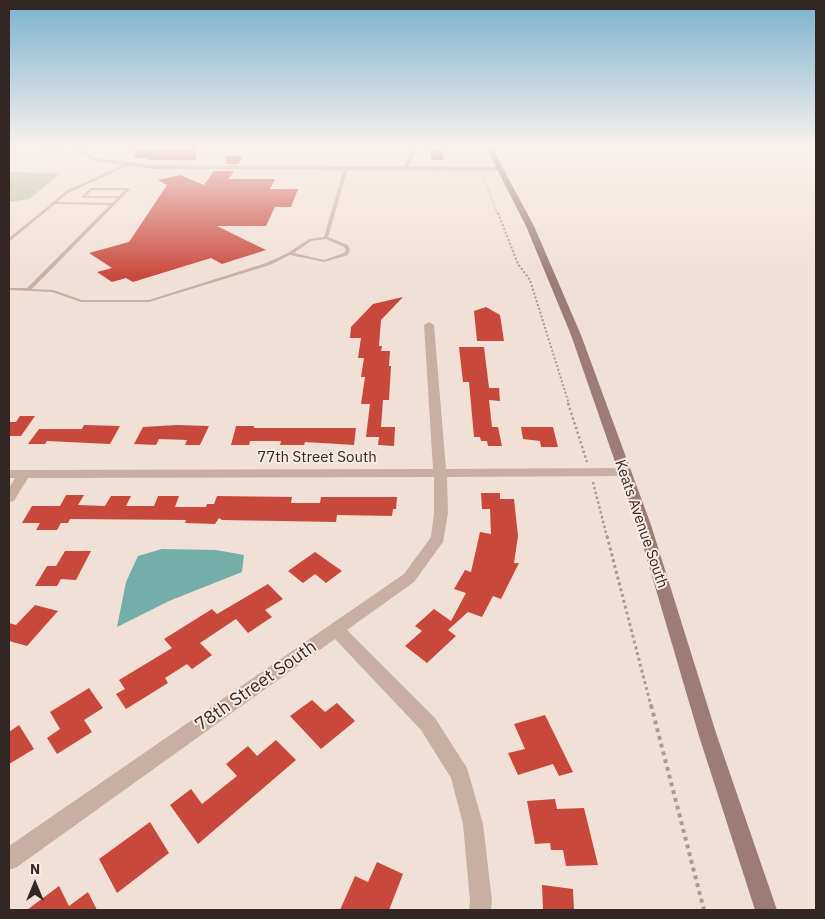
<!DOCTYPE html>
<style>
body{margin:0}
#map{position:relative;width:825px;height:919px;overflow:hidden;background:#f1e0d6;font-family:"IBM Plex Sans",sans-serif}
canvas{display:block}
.frame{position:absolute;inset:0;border:10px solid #332725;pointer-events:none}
.north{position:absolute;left:10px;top:859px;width:50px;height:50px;-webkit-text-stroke:4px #f9ebe2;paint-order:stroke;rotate:0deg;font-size:14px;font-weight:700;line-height:20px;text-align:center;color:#332725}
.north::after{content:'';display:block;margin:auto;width:18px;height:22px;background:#332725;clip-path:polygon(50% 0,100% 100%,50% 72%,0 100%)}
</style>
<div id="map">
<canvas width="825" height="919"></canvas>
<div class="frame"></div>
<div class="north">N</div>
</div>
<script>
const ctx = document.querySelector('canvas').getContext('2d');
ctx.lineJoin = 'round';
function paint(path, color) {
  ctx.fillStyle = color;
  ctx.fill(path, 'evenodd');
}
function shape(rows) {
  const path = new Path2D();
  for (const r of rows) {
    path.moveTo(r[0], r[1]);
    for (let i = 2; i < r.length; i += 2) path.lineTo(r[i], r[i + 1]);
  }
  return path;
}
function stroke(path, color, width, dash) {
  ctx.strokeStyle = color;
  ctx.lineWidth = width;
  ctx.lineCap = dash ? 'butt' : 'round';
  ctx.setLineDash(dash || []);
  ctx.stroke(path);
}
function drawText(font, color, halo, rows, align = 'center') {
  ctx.font = font + ' "IBM Plex Sans",sans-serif';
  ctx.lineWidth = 4;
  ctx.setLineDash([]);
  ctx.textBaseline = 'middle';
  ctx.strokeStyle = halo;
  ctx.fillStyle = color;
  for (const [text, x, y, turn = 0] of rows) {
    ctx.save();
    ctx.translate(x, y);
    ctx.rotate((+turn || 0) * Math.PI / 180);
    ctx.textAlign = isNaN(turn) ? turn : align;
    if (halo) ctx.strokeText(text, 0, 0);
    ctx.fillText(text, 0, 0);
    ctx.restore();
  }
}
paint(shape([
 [9,172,51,173,59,175,29,199,9,202]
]), '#b8c096');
paint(shape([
 [162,549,216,550,244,555,242,572,169,601,117,627,126,582,138,556]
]), '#74aea8');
paint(shape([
 [135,148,195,148,196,160,147,160,150,158,134,158],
 [431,148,442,148,444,160,431,160],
 [225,156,243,156,238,164,226,164],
 [214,171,234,171,229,179,275,179,270,189,298,189,291,207,275,207,266,226,217,226,266,250,222,264,211,258,133,282,126,278,112,282,97,272,112,268,89,253,129,242,167,185,158,180,180,175,204,185],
 [403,297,381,320,379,346,382,346,381,351,390,351,389,366,391,366,389,400,383,400,381,427,395,427,394,446,378,445,379,437,366,437,370,404,361,404,365,377,361,377,364,358,358,358,361,338,350,338,351,327,373,304],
 [486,307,500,315,504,341,477,341,474,311],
 [459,347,484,347,489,388,499,388,500,401,489,400,492,427,498,427,502,446,488,446,487,441,481,441,480,437,474,437,469,382,463,382],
 [20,416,35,416,21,436,9,436,9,422,16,422],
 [84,425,120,426,110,444,47,441,45,444,28,444,39,429,82,429],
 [177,425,209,426,200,445,185,445,187,440,159,439,156,445,134,444,143,427],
 [236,426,254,426,254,428,356,428,354,445,305,442,304,445,280,445,281,441,250,441,249,445,231,445],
 [521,427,553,427,558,447,541,447,540,441,523,439],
 [481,493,500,493,500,499,514,499,518,536,514,563,519,563,501,599,493,596,482,617,468,612,448,630,456,636,427,663,405,646,422,631,415,626,434,609,451,621,466,593,454,589,465,570,471,572,480,532,491,534,490,509,482,509],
 [66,495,84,495,78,505,105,506,111,496,131,496,126,506,154,506,158,496,179,496,175,507,206,507,207,504,214,504,217,496,292,497,291,503,320,503,321,497,397,497,396,509,393,509,392,516,337,515,336,522,222,520,219,518,215,524,185,523,186,520,70,519,68,523,61,523,57,530,36,530,40,523,22,523,32,506,60,506],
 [65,551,91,551,76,580,61,579,57,586,35,586,47,566,56,566],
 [315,552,342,571,326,583,315,574,303,583,288,571],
 [268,584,283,599,265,610,272,617,248,633,236,619,200,643,212,655,192,669,187,664,165,678,168,683,126,709,116,694,125,689,119,680,172,648,164,639,212,609,217,614],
 [35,605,58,611,27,646,9,641,9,623,16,625],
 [89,688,103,708,84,720,92,732,57,754,47,738,60,729,50,712],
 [312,700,325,712,337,703,355,721,321,749,290,716],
 [545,715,573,772,559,776,553,764,518,775,508,753,525,749,514,724],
 [19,725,34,749,9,764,9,732],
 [276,740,296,760,198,844,170,805,191,789,202,804,237,776,226,764,248,746,257,756],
 [555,799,557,809,584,808,598,865,566,866,563,850,551,850,550,843,535,844,527,801],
 [150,822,169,853,117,893,99,859],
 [377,862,403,874,389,910,340,910,355,876,368,882],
 [542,885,573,889,574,910,543,910],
 [59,886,69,906,88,892,97,910,27,910]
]), '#c9483c');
stroke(shape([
 [484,178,498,215]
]), '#b4978c', 1, [1, 1]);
stroke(shape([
 [498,213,518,264,530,280,569,404]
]), '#b4978c', 2, [2, 2]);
stroke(shape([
 [568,403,587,462],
 [593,482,607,537]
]), '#b4978c', 2.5, [2.5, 2.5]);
stroke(shape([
 [607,536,651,706]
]), '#b4978c', 3, [3, 3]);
stroke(shape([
 [651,705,704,910]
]), '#b4978c', 4, [4, 4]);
paint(shape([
 [64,148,73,148,9,157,9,155,64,148],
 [126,164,129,165,68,193,57,202,112,203,117,198,83,198,81,197,91,188,128,188,130,189,32,289,53,290,82,300,149,300,266,263,288,253,309,239,324,237,344,168,346,167,348,168,328,237,348,245,350,250,348,255,324,262,290,255,270,265,149,302,81,302,52,292,9,290,9,288,27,288,110,205,55,204,10,241,9,241,9,238,51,204,51,202,53,202,66,191,126,164],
 [92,190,125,190,119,196,86,196,92,190],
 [326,239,344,247,346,250,344,253,324,260,294,253,311,241,326,239]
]), '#c9aea2');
paint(shape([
 [80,148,96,148,77,152,74,150,80,148],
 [411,148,417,148,408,168,403,169,411,148],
 [429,322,434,325,446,469,625,468,631,472,625,476,447,477,448,513,443,542,414,582,347,630,435,718,467,768,483,824,492,901,491,910,469,910,470,901,463,824,451,778,421,730,335,639,17,867,9,870,9,846,404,574,431,537,434,513,434,477,28,478,14,501,9,502,9,488,15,478,9,478,9,470,433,469,424,325,429,322]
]), '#c9aea2');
paint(shape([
 [71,148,78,148,89,155,104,159,152,165,498,167,501,169,498,171,152,169,101,162,85,157,71,148]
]), '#c9aea2');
paint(shape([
 [486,148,492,148,534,226,581,335,651,525,717,736,777,910,755,910,699,736,637,525,571,335,526,226,486,148]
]), '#9c7c74');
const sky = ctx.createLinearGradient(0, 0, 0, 277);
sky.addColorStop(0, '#79b2ce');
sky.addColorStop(0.53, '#f9f1ed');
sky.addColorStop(1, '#f9f1ed00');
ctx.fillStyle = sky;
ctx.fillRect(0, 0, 825, 277);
drawText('15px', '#332725', '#f9ebe2', [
 ["77th Street South",317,458],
 ["Keats Avenue South",641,524,71]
]);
drawText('18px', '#332725', '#f9ebe2', [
 ["78th Street South",256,686,-35]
]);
</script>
